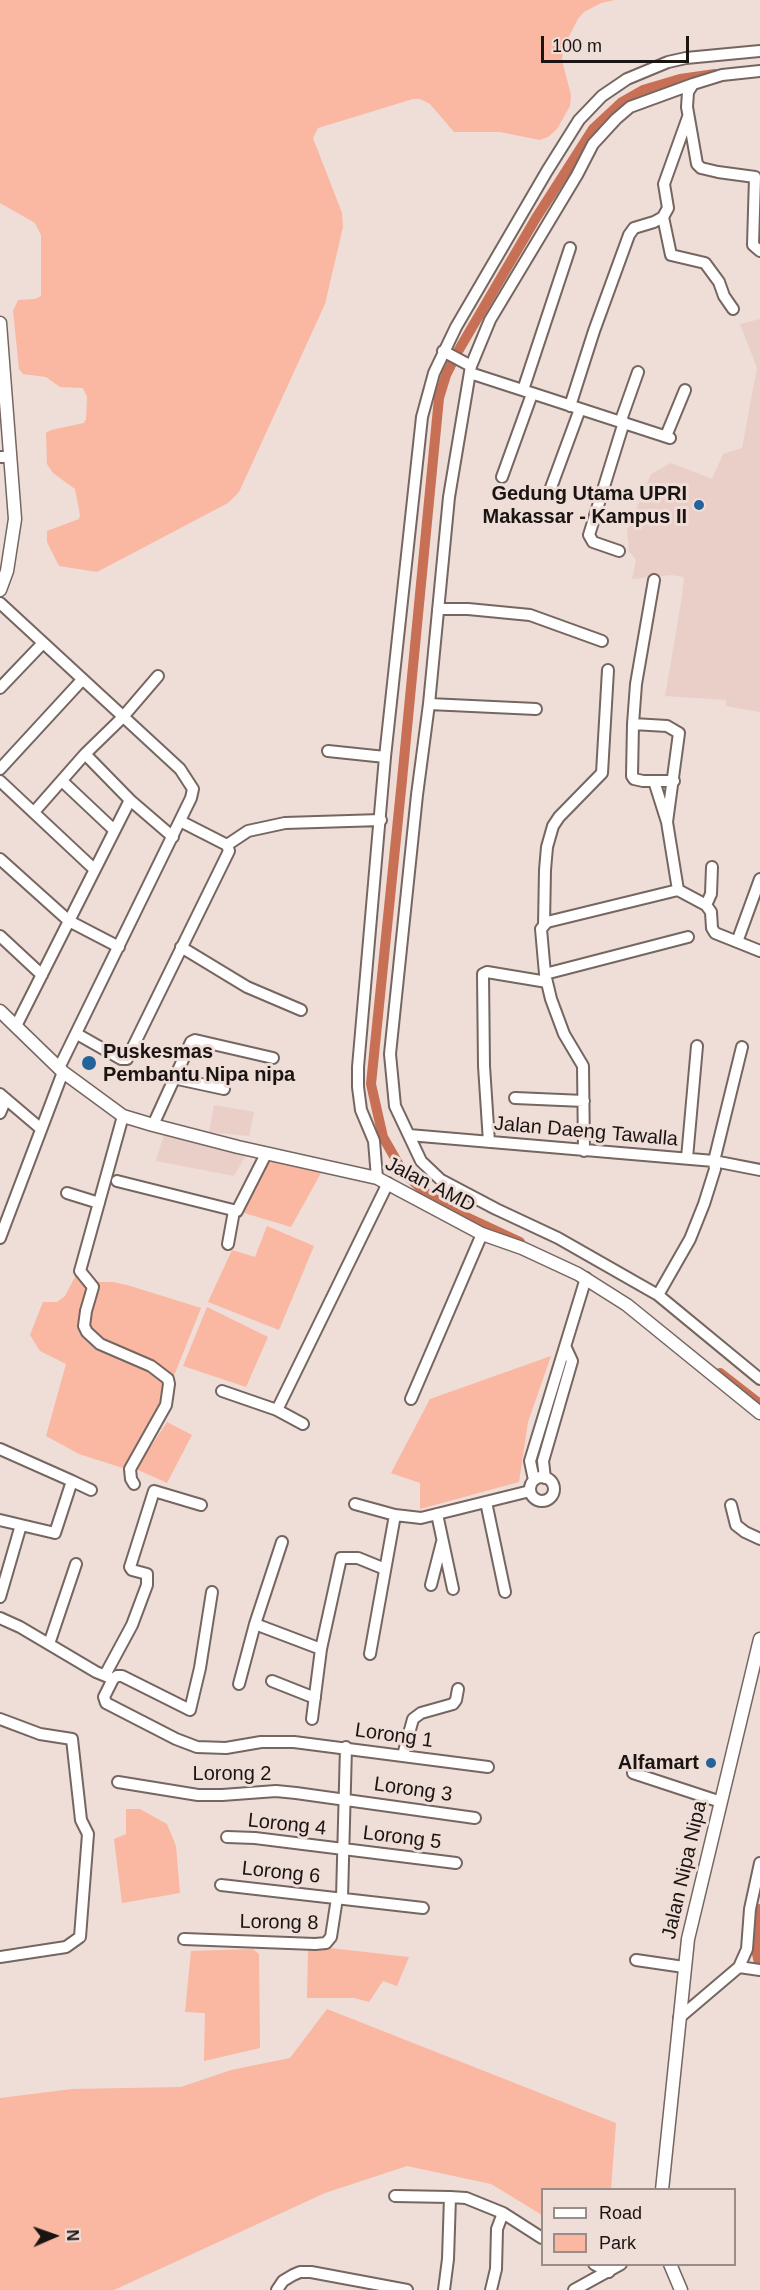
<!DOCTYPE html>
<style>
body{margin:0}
#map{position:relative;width:760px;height:2290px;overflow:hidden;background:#efddd7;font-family:Arial,sans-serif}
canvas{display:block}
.legend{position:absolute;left:541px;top:2188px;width:195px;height:78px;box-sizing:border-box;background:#efddd7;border:2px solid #9a8d88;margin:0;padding:8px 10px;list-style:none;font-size:18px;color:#1a1412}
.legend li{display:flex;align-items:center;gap:12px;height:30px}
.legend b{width:30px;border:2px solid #9a8d88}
.north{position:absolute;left:24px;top:2206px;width:60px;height:60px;-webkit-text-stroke:4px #efddd7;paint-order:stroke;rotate:88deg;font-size:16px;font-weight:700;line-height:24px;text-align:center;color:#1a1412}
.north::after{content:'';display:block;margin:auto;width:21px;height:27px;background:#1a1412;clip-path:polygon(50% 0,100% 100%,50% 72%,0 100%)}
.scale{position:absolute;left:541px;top:36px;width:148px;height:27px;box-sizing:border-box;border:3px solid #1a1412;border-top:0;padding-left:8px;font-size:18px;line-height:21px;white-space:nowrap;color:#1a1412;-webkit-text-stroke:4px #efddd7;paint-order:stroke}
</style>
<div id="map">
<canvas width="760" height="2290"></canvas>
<ul class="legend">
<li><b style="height:8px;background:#fff"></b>Road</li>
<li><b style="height:16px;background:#fab7a2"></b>Park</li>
</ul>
<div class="north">N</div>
<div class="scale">100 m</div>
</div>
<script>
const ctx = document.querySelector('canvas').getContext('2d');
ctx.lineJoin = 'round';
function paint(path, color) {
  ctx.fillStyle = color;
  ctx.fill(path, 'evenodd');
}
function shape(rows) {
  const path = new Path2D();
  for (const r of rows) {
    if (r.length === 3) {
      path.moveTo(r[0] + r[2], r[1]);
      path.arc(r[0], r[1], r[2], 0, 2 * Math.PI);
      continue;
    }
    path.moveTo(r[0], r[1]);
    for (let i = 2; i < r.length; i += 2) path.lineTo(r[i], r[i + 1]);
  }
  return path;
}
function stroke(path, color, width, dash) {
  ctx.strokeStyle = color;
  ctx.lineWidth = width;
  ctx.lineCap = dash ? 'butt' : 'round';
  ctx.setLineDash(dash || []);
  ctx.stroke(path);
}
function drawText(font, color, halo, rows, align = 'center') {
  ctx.font = font + ' Arial,sans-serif';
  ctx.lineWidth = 6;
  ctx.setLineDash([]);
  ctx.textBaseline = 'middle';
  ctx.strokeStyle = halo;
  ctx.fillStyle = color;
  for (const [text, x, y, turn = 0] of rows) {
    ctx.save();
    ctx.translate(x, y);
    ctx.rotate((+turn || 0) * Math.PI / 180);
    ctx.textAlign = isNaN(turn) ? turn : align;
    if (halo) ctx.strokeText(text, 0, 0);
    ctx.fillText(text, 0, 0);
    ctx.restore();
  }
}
paint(shape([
 [760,319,760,712,726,706,726,700,665,696,682,597,684,577,671,575,632,579,636,560,629,551,627,531,651,474,671,463,712,479,723,454,742,448,757,368,740,324],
 [214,1105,254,1112,249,1136,209,1132],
 [165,1131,197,1142,246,1155,234,1176,156,1161]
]), '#e9cfc7');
paint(shape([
 [0,0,615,0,601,3,584,12,578,19,564,46,562,60,571,95,570,106,557,129,548,137,540,140,500,132,454,132,430,104,420,99,413,99,318,128,313,138,342,213,343,227,325,304,239,492,228,503,97,572,59,566,47,542,47,531,79,519,80,515,75,489,53,473,47,464,46,433,51,430,84,423,86,419,87,397,83,388,60,387,46,377,23,374,19,369,13,311,18,300,35,299,41,296,41,235,35,223,0,203],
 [269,1159,321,1173,291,1227,244,1213],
 [267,1226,314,1246,279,1330,208,1302,232,1250,255,1257],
 [77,1273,99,1282,113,1282,127,1285,201,1308,161,1408,129,1470,79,1454,46,1436,66,1364,40,1351,30,1335,43,1302,57,1302,65,1296],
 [207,1307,268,1337,246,1387,183,1366],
 [551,1356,528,1422,519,1482,420,1509,420,1483,391,1473,430,1399],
 [167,1422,192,1435,167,1483,136,1469],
 [126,1809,140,1809,167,1824,176,1846,180,1893,122,1903,114,1839,126,1834],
 [308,1948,330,1948,409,1957,397,1986,383,1981,369,2002,354,1998,307,1998],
 [253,1949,259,1954,260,2048,204,2061,205,2013,185,2012,191,1951],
 [327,2009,616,2123,611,2189,542,2190,542,2215,491,2184,407,2166,325,2193,114,2290,0,2290,0,2098,72,2089,181,2087,231,2070,290,2058]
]), '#fab7a2');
stroke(shape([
 [520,1242,449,1209,425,1192,403,1172,383,1137,371,1084,402,780,439,398,446,375,457,353,536,218,593,129,622,102,643,90,680,79,715,74],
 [720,1373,760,1404],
 [759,1963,757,1954,760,1909]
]), '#c87055', 10);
const minor = shape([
 [760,71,722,75,693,84,630,107,616,119,593,144,577,175,490,320,471,366,449,497,429,704,417,795,390,1054,395,1106,421,1161,441,1180,496,1209,558,1238,658,1295,760,1379],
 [693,84,688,92,687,107,697,164,701,168,718,172,755,177,753,245,760,251],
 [663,217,671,255,705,263,719,282,724,296,733,309],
 [443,351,471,366],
 [470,373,670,438],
 [523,390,570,248],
 [570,406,594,331,629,235,634,228,654,222,663,217,668,208,664,184,688,117],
 [621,420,638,372],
 [666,436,685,390],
 [0,457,10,457],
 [502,477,532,394],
 [549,493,580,409],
 [619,551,593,542,589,535,624,422],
 [654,580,636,684,633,724,667,726,679,733,667,822],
 [0,603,180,769,193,789,191,798,59,1068],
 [438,609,468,609,530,615,602,641],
 [158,676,122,718,85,754,130,800,173,837],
 [0,688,43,643],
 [429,704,536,709],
 [633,724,632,776,634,779,643,781,674,781],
 [328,751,385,757],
 [0,769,82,680],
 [0,781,94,869],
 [62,781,114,830],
 [654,781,667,822,678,890],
 [34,812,85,754],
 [180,821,227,845],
 [227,845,248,831,285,823,381,820],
 [0,859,69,921,119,947],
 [678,890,706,905,711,912,712,928,715,933,760,951],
 [706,905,711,894,712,867],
 [544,925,545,870,547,847,553,826,559,817,602,773,608,670],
 [0,936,42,975],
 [737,942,760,879],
 [181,947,247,987,301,1010],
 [545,974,688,937],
 [16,1026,130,800],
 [77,1034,121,1059,127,1059,229,851,227,845],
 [173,1078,224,1089],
 [0,1094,40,1128],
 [515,1098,584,1101],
 [0,1113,6,1099],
 [123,1116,80,1271,93,1287,86,1311,84,1326,87,1332,100,1344,151,1366,168,1379,169,1384,166,1405,130,1469,131,1479,134,1484],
 [153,1125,191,1042,195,1040,273,1058],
 [409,1135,714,1161,760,1170],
 [489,1142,484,1066,483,974,487,972,547,982],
 [584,1151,583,1066,564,1034,551,999,545,974,541,929,547,922,678,890],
 [687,1158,697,1046],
 [377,1178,374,1141,361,1110,358,1087,358,1067,385,757,422,417,434,373,456,327,547,171,579,120,602,96,627,79,668,62,686,58,760,51],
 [117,1181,237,1211,266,1154],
 [67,1193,99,1203],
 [0,1238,63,1072],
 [228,1244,234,1211],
 [658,1295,690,1239,704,1204,715,1169,714,1161,742,1047],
 [222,1391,277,1410,388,1183],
 [411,1399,482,1234],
 [277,1410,303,1424],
 [0,1449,72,1481],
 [542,1489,12],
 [545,1478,543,1461,572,1361,566,1348],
 [534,1480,530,1461,586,1278],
 [486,1502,505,1592],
 [355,1504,395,1515,421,1518,530,1491],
 [731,1505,736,1525,745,1532,760,1539],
 [437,1514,453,1589],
 [0,1520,21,1525],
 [431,1585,442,1542],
 [0,1597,21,1525,55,1533,72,1481,91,1490],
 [0,1618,20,1627,96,1672,113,1679,117,1676,122,1676,190,1710,200,1668,212,1592],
 [255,1624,282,1542],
 [49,1644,76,1564],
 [370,1654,395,1515],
 [105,1675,132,1625,147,1585,147,1574,132,1570,130,1567,154,1491,201,1505],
 [113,1679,104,1697,106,1703,176,1739,197,1747,226,1748,261,1742,294,1742,488,1767],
 [272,1681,315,1698],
 [239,1684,255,1624,321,1649],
 [0,1719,40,1734,72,1739,81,1820,88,1834,80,1937,66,1947,0,1957],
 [312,1719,321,1649,341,1558,358,1558,385,1569],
 [403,1755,413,1719,421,1713,453,1704,456,1700,458,1689],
 [633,1773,721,1802],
 [118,1782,198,1795,222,1795,276,1791,296,1793,475,1818],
 [227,1837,255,1838,456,1863],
 [221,1885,423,1908],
 [342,1898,346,1747],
 [184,1939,315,1944,326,1943,331,1937,337,1898],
 [636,1960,684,1967],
 [739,1967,760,1970],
 [679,2018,739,1967,747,1949,750,1909,760,1863],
 [395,2196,450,2197,448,2259,444,2290],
 [450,2197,466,2198,503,2213,542,2238],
 [594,2264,609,2272],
 [277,2290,283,2281,293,2275,300,2272,311,2272,407,2290],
 [491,2290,496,2269,497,2229,503,2213],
 [574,2290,621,2264]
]);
const tertiary = shape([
 [0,323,15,519,7,571,0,590],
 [0,1011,63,1072,123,1116,153,1125,238,1147,377,1178,482,1234,522,1248,578,1274,627,1305,760,1413],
 [662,2190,688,1939,760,1639],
 [670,2264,681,2290]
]);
stroke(minor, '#756661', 14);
stroke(tertiary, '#756661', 15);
stroke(minor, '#fff', 10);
stroke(tertiary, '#fff', 12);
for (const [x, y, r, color] of [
 [699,505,6,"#236399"],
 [89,1063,8,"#236399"],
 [711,1763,6,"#236399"]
]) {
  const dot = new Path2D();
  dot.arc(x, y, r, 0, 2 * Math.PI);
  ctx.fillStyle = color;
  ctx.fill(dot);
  stroke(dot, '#efddd7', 2);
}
drawText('bold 20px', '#1a1412', '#efddd7', [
 ["Gedung Utama UPRI",687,494],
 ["Makassar - Kampus II",687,517],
 ["Puskesmas",103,1052,"left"],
 ["Pembantu Nipa nipa",103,1075,"left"],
 ["Alfamart",699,1763]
], 'right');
drawText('20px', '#1a1412', '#efddd7', [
 ["Jalan Daeng Tawalla",586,1132,5],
 ["Jalan AMD",430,1185,27],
 ["Lorong 1",394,1736,8],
 ["Lorong 2",232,1774],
 ["Lorong 3",413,1790,8],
 ["Lorong 4",287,1825,6],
 ["Lorong 5",402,1838,7],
 ["Jalan Nipa Nipa",685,1870,-77],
 ["Lorong 6",281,1873,6],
 ["Lorong 8",279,1923,1]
]);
</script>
